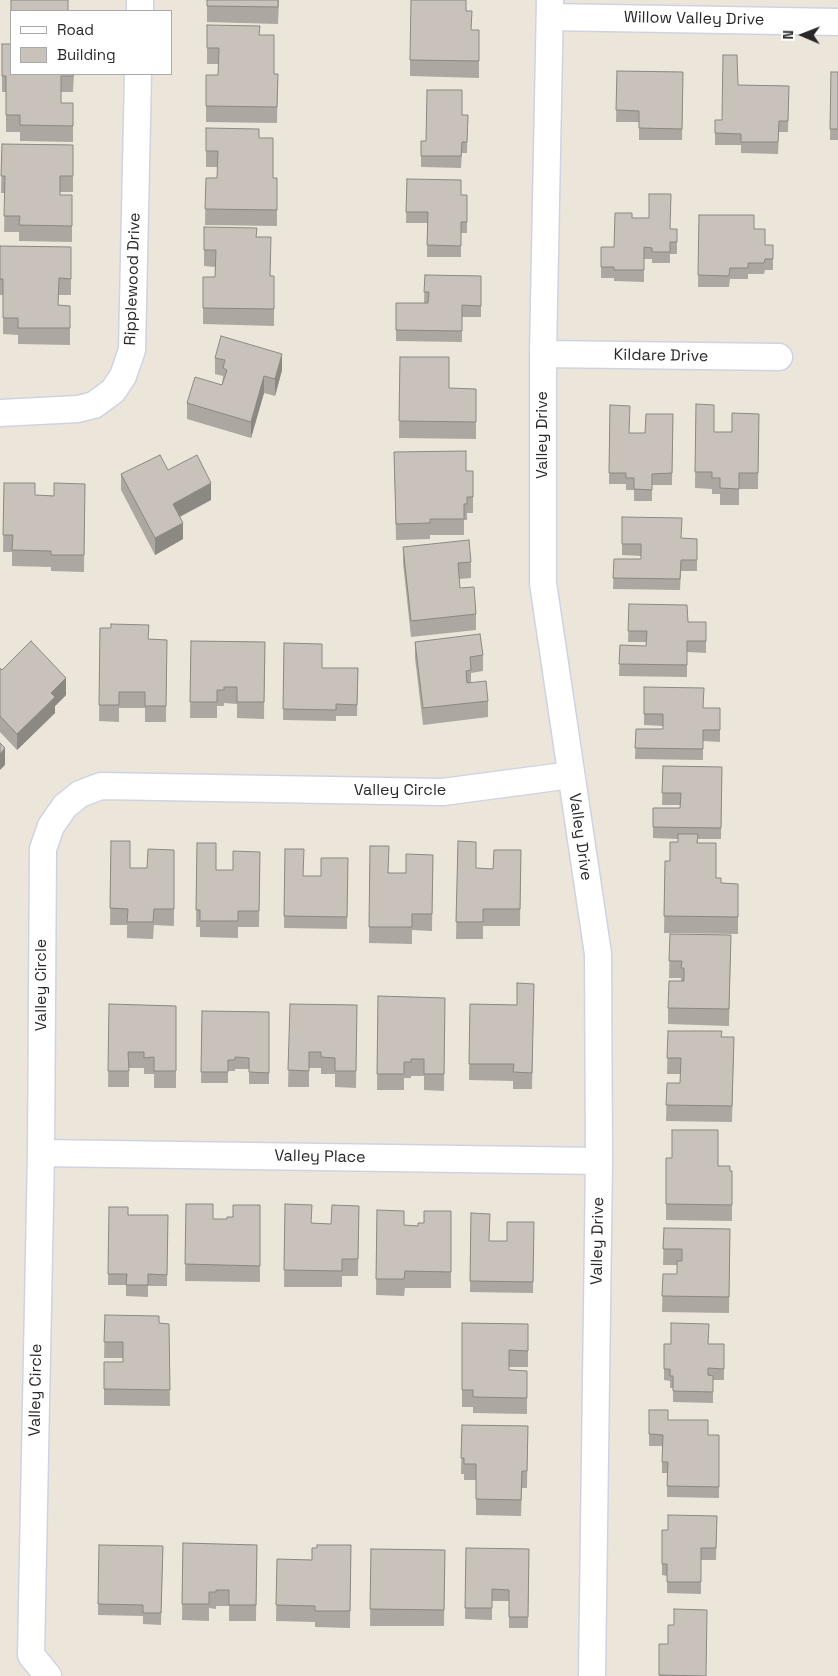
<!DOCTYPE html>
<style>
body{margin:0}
#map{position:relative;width:838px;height:1676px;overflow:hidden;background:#ece6da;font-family:"Space Grotesk",sans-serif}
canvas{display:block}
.legend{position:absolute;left:10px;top:10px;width:162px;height:65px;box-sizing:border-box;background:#fff;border:1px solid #a9a9a9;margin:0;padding:6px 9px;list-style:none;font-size:15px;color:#292929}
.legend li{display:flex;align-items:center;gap:10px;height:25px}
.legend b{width:25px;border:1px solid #a9a9a9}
.north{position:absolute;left:778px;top:10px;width:50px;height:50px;-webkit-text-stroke:4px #fff;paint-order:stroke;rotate:271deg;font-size:14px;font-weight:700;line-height:20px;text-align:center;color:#292929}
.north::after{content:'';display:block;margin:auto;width:18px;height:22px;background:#292929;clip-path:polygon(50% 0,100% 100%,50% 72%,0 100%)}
</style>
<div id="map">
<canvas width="838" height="1676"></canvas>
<ul class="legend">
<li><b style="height:6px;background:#fff"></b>Road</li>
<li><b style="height:14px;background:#c8c2ba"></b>Building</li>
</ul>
<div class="north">N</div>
</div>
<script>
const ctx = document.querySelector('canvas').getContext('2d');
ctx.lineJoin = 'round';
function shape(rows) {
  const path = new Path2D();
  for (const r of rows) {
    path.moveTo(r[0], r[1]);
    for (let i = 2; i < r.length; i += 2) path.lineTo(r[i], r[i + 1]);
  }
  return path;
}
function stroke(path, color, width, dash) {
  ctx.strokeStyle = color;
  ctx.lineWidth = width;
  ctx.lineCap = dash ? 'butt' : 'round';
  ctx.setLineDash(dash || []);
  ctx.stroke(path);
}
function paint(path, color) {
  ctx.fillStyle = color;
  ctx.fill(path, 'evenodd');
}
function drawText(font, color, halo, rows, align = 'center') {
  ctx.font = font + ' "Space Grotesk",sans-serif';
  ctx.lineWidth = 4;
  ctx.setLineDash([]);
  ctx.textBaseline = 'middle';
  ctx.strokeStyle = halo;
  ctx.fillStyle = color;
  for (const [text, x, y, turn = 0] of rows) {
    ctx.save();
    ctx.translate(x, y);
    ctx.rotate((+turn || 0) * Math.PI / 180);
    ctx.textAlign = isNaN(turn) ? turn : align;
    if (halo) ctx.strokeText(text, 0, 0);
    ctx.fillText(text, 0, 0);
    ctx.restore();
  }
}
const minor = shape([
 [550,0,543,354,543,583,598,954,599,1161,592,1676],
 [140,11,140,0],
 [550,17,838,22],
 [543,354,779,357],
 [0,413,78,409,94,405,113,391,123,376,132,350,138,74],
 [41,1153,599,1161],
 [48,1676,31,1655,41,1153,43,849,51,826,65,806,80,794,101,786,443,792,571,775]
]);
stroke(minor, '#cfd2e3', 29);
stroke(minor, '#fff', 26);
paint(shape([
 [279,0,278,24,207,22,207,6],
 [207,25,260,35,274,74,278,74,277,123,206,122,206,75,218,75,218,64,207,64],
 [472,30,479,30,479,78,410,76,410,60],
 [2,44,74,74,73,92,61,92,61,103,73,103,73,142,20,141,20,132,6,132,6,92,2,92],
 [617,71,683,72,682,140,639,140,639,122,616,122],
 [831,72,838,72,838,140,830,140],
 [738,85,789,86,788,132,779,132,778,154,741,153,741,145,715,145,715,120,722,120],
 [462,115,468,115,467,153,462,153,461,168,421,167,421,141,426,141],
 [206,128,259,138,273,178,277,178,277,226,205,225,206,178,217,178,217,167,206,167],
 [2,144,73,145,73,192,60,192,60,195,72,195,72,242,19,241,19,232,4,232,5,193,1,193],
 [407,179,461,195,467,195,467,233,461,233,461,257,427,257,427,223,406,223],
 [699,215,754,229,765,245,773,245,773,270,765,270,764,274,748,274,748,279,730,279,729,287,698,287],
 [632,218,670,229,677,229,677,254,670,254,670,263,652,263,652,259,644,259,644,282,614,281,614,278,601,278,601,247,614,247],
 [204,227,257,237,271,276,274,276,274,326,203,324,203,277,215,277,215,267,204,266],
 [0,246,71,247,71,295,59,295,58,305,70,306,70,345,18,344,18,335,3,334,3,295,0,295],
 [425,275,481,276,481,317,462,317,462,342,396,341,396,303,424,303],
 [400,357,449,388,476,389,476,439,399,438],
 [215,358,282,370,275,396,264,393,251,438,187,419,187,403,222,385,223,376,215,374],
 [696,404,714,432,732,432,759,414,758,489,739,489,739,505,720,505,720,494,712,494,712,489,695,488],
 [610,405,629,433,645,433,673,414,672,485,652,485,652,501,634,501,634,490,626,490,626,484,609,484],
 [394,452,466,471,473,471,473,513,467,513,467,520,464,520,464,535,430,535,430,539,396,540],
 [168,470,211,500,180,517,183,539,155,555,121,490,121,474],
 [4,483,35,495,54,496,85,484,84,572,51,571,51,567,12,566,12,552,3,552],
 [622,517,681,538,697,539,697,571,681,571,680,590,613,589,614,559,641,559,641,556,622,555],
 [403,547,471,562,471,578,459,579,460,588,476,614,476,630,411,637,403,563],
 [629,604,688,622,706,622,706,653,687,652,687,677,619,676,620,645,646,646,647,642,628,642],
 [100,628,149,639,167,640,166,722,145,722,145,708,119,708,119,722,99,721],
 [191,641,265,642,264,719,237,718,237,704,224,703,224,706,217,706,217,718,190,718],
 [415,642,483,655,483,671,471,673,471,682,488,701,488,717,423,725,415,658],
 [284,643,322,668,358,668,357,716,336,716,336,721,283,720],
 [0,668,2,670,66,695,55,706,55,713,17,750,0,732],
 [644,687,703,708,720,708,720,742,703,741,703,760,635,759,636,729,663,729,663,726,644,725],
 [663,766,722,767,721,839,698,839,698,843,716,878,721,883,738,884,738,934,664,933,665,861,670,861,678,842,678,839,653,838,653,808,680,808,680,805,662,805],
 [111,841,130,868,147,868,174,850,174,926,154,925,153,939,127,938,127,925,110,925],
 [458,841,476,868,493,869,521,850,520,926,483,926,483,939,456,939],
 [197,843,216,870,233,870,260,852,259,927,238,927,238,938,200,937,200,927,196,927],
 [370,846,389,873,406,873,433,855,432,931,412,930,412,944,369,943],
 [285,849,303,876,321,876,348,858,347,929,284,928],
 [670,934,731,935,729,1026,668,1024,668,1008,681,981,681,978,669,978],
 [534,984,532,1089,513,1089,513,1081,469,1080,470,1004,517,1005],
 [378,996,445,998,444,1091,424,1090,424,1076,411,1076,411,1078,404,1078,404,1090,377,1090],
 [109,1004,176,1006,176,1088,154,1088,154,1074,144,1074,144,1068,129,1068,129,1087,108,1087],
 [290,1004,357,1005,356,1088,335,1087,335,1074,321,1074,321,1068,309,1068,309,1087,288,1087],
 [202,1011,269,1012,269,1084,249,1084,249,1069,235,1069,235,1071,228,1071,228,1083,201,1083],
 [668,1031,722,1037,734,1037,732,1122,666,1121,667,1083,680,1083,681,1074,667,1074],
 [666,1158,718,1166,730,1171,732,1171,732,1221,666,1220],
 [186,1204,213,1219,227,1219,260,1205,260,1282,185,1281],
 [285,1204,312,1223,331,1224,359,1206,358,1276,342,1276,342,1287,284,1287],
 [109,1207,128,1215,168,1215,167,1286,148,1286,148,1297,126,1296,126,1285,108,1285],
 [377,1210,404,1225,418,1226,451,1211,451,1288,405,1288,404,1296,376,1295],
 [471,1213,489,1241,507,1241,534,1222,533,1293,470,1292],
 [664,1228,730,1229,729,1313,662,1312,663,1274,677,1274,677,1265,663,1265],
 [105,1315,159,1323,169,1324,170,1406,104,1405,104,1362,123,1362,123,1358,104,1358],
 [462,1323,528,1324,528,1367,509,1367,509,1370,527,1371,527,1414,473,1413,473,1407,462,1407],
 [709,1344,724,1344,724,1380,713,1380,713,1403,673,1402,673,1388,670,1388,670,1381,664,1380,664,1369],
 [649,1410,668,1420,708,1435,719,1435,719,1498,667,1497,667,1473,662,1473,662,1446,649,1446],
 [462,1425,528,1426,527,1488,522,1488,521,1516,476,1515,476,1480,464,1480,464,1474,461,1474],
 [717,1516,716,1560,701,1560,701,1594,667,1593,667,1576,662,1575,662,1564,668,1530],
 [183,1543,257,1545,256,1621,229,1621,229,1606,216,1606,216,1609,209,1608,209,1621,182,1620],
 [99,1545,163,1546,161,1625,143,1624,143,1616,98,1615],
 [351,1545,350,1628,315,1627,315,1622,276,1621,277,1559,312,1560],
 [466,1548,529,1549,528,1628,509,1628,509,1601,492,1601,492,1620,465,1619],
 [371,1549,445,1550,444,1626,370,1626],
 [659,1644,707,1676,659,1676]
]), '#aca7a0');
paint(shape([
 [282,354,282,370,275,396,275,379],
 [264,376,264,393,251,438,251,422],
 [211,483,211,500,173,520,173,504],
 [183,523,183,539,155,555,155,538],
 [66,678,66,695,55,706,55,713,17,750,17,734,51,693],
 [5,748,5,765,0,770,0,754]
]), '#8c8882');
const building = shape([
 [11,0,68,0,68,11,11,11,11,27,11,0],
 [207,0,278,0,278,7,207,6,207,0],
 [411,0,466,0,466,11,472,11,471,30,479,30,479,61,410,60,411,0],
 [207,25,260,26,259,35,274,35,274,74,278,74,277,107,206,106,206,75,218,75,219,48,207,48,207,25],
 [2,44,11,44,11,74,74,74,73,76,61,76,61,103,73,103,73,126,20,125,20,115,6,115,6,76,2,76,2,44],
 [723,55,737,55,738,85,789,86,788,121,779,121,778,142,741,142,741,134,715,133,715,120,722,120,723,55],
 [617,71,683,72,682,129,639,128,639,111,616,110,617,71],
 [831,72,838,72,838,129,830,129,831,72],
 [427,90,462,90,462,115,468,115,467,142,462,142,461,156,421,156,421,141,426,141,427,90],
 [206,128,259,129,259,138,273,138,273,178,277,178,277,210,205,209,206,178,217,178,218,151,206,151,206,128],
 [2,144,73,145,73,176,60,176,60,195,72,195,72,226,19,225,20,216,4,216,5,176,1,176,2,144],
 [407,179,461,180,461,195,467,195,467,222,461,222,461,246,427,245,428,212,406,212,407,179],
 [649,194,671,194,670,229,677,229,677,242,670,242,670,252,652,252,652,248,644,247,644,270,614,270,614,267,601,267,601,247,614,247,615,213,632,213,632,218,649,218,649,194],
 [699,215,754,215,754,229,765,229,765,245,773,245,773,259,765,259,764,263,748,263,748,268,730,268,729,276,698,275,699,215],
 [204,227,257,228,256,237,271,237,270,276,274,276,274,309,203,308,203,277,215,277,216,250,204,250,204,227],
 [0,246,71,247,71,279,59,278,58,305,70,306,70,328,18,328,18,318,3,318,3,279,0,279,0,246],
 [425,275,481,276,481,306,462,305,462,331,396,330,396,303,428,303,429,292,424,292,425,275],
 [221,336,282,354,275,379,264,376,251,422,187,403,195,377,222,385,227,370,223,368,225,360,215,358,221,336],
 [400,357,449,357,449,388,476,389,476,422,399,421,400,357],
 [696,404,714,405,714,432,732,432,732,413,759,414,758,473,739,473,739,489,720,488,720,478,712,478,712,472,695,472,696,404],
 [610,405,630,406,629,433,645,433,646,414,673,414,672,473,652,474,652,490,634,489,634,478,626,478,626,473,609,473,610,405],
 [466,451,466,471,473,471,473,497,467,497,467,504,464,504,464,519,430,519,430,523,396,524,394,452,466,451],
 [160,455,168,470,197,455,211,483,173,504,183,523,155,538,121,474,160,455],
 [4,483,35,483,35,495,54,496,54,483,85,484,84,555,51,555,51,551,12,550,13,535,3,535,4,483],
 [622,517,682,518,681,538,697,539,697,560,681,560,680,579,613,578,614,559,641,559,641,544,622,544,622,517],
 [469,540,471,562,458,563,460,588,474,587,476,614,411,621,403,547,469,540],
 [629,604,687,605,688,622,706,622,706,641,687,641,687,665,619,664,620,645,646,646,647,631,628,631,629,604],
 [111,624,149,625,148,639,167,640,166,706,145,706,145,692,119,692,119,705,99,705,100,628,111,628,111,624],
 [480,634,483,655,470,657,471,670,466,671,467,683,486,681,488,701,423,708,415,642,480,634],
 [31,641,66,678,51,693,55,697,17,734,0,716,0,668,2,670,31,641],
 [191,641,265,642,264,702,237,702,237,687,224,687,224,690,217,690,217,702,190,702,191,641],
 [284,643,322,644,322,668,358,668,357,705,336,704,336,710,283,709,284,643],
 [644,687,704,688,703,708,720,708,720,730,703,730,703,749,635,748,636,729,663,729,663,714,644,714,644,687],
 [0,743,5,748,0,754,0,743],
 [663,766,722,767,721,828,653,827,653,808,680,808,681,793,662,793,663,766],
 [678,834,698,834,697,843,716,843,716,878,721,878,721,883,738,884,738,917,664,916,665,861,670,861,670,842,678,842,678,834],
 [111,841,130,841,130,868,147,868,148,849,174,850,174,909,154,909,153,922,127,922,128,909,110,908,111,841],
 [458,841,476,842,476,868,493,869,494,850,521,850,520,909,483,909,483,922,456,922,458,841],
 [197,843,216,843,216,870,233,870,233,851,260,852,259,911,238,911,238,921,200,921,200,910,196,910,197,843],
 [370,846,389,846,388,873,406,873,406,854,433,855,432,914,412,914,412,927,369,927,370,846],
 [285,849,304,849,303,876,321,876,321,858,348,858,347,917,284,916,285,849],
 [670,934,731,935,729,1009,668,1008,669,981,684,981,684,968,681,968,682,961,669,961,670,934],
 [517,983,534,984,532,1073,513,1072,514,1064,469,1064,470,1004,517,1005,517,983],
 [378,996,445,998,444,1074,424,1074,424,1059,411,1059,411,1062,404,1062,404,1074,377,1074,378,996],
 [109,1004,176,1006,176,1071,154,1071,154,1057,144,1058,144,1052,128,1052,129,1071,108,1071,109,1004],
 [290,1004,357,1005,356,1071,335,1071,335,1058,321,1057,321,1052,309,1052,309,1071,288,1070,290,1004],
 [202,1011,269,1012,269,1073,249,1072,249,1058,235,1057,235,1060,228,1060,228,1072,201,1072,202,1011],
 [668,1031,722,1031,721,1037,734,1037,732,1106,666,1105,667,1083,680,1083,681,1058,667,1058,668,1031],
 [672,1130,718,1130,718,1166,730,1166,730,1171,732,1171,732,1205,666,1204,666,1158,672,1158,672,1130],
 [186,1204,213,1204,213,1219,227,1219,227,1217,233,1217,233,1205,260,1205,260,1266,185,1264,186,1204],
 [285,1204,312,1205,311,1223,331,1224,332,1205,359,1206,358,1259,342,1259,342,1271,284,1270,285,1204],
 [109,1207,128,1207,128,1215,168,1215,167,1275,148,1274,148,1285,126,1285,127,1274,108,1274,109,1207],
 [377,1210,404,1211,404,1225,418,1226,418,1223,424,1223,424,1211,451,1211,451,1272,405,1271,404,1279,376,1279,377,1210],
 [471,1213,490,1214,489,1241,507,1241,507,1222,534,1222,533,1282,470,1281,471,1213],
 [664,1228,730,1229,729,1297,662,1296,663,1274,677,1274,677,1261,682,1261,682,1249,663,1249,664,1228],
 [105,1315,159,1316,159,1323,169,1324,170,1390,104,1389,104,1362,123,1362,123,1342,104,1342,105,1315],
 [462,1323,528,1324,528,1351,509,1350,509,1370,527,1371,527,1398,473,1397,473,1390,462,1390,462,1323],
 [671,1323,709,1324,708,1344,724,1344,724,1369,708,1368,708,1375,713,1376,713,1392,673,1391,673,1376,670,1376,670,1369,664,1369,664,1344,671,1344,671,1323],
 [649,1410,668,1410,668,1420,708,1420,708,1435,719,1435,719,1487,667,1486,668,1462,662,1462,663,1435,649,1434,649,1410],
 [462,1425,528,1426,527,1471,522,1471,521,1500,476,1499,476,1464,464,1464,464,1458,461,1458,462,1425],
 [668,1515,717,1516,716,1548,701,1548,701,1582,667,1582,667,1564,662,1564,662,1530,668,1530,668,1515],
 [183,1543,257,1545,256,1605,229,1605,229,1590,216,1590,216,1592,209,1592,209,1604,182,1604,183,1543],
 [99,1545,163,1546,161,1613,143,1613,143,1605,98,1604,99,1545],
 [317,1545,351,1545,350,1611,315,1611,315,1606,276,1605,277,1559,312,1560,312,1548,317,1548,317,1545],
 [466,1548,529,1549,528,1617,509,1617,509,1590,492,1589,492,1608,465,1608,466,1548],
 [371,1549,445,1550,444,1610,370,1609,371,1549],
 [674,1609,707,1610,706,1676,659,1675,659,1644,668,1644,668,1625,674,1625,674,1609]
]);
paint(building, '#c8c2ba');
stroke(building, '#8c8882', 1);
drawText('16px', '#292929', '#fff', [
 ["Willow Valley Drive",694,19,1],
 ["Ripplewood Drive",133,279,-88],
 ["Kildare Drive",661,356,1],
 ["Valley Drive",543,435,-90],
 ["Valley Circle",400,791],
 ["Valley Drive",580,837,82],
 ["Valley Circle",42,985,-90],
 ["Valley Place",320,1157,1],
 ["Valley Drive",598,1241,-89],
 ["Valley Circle",36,1390,-89]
]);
</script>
